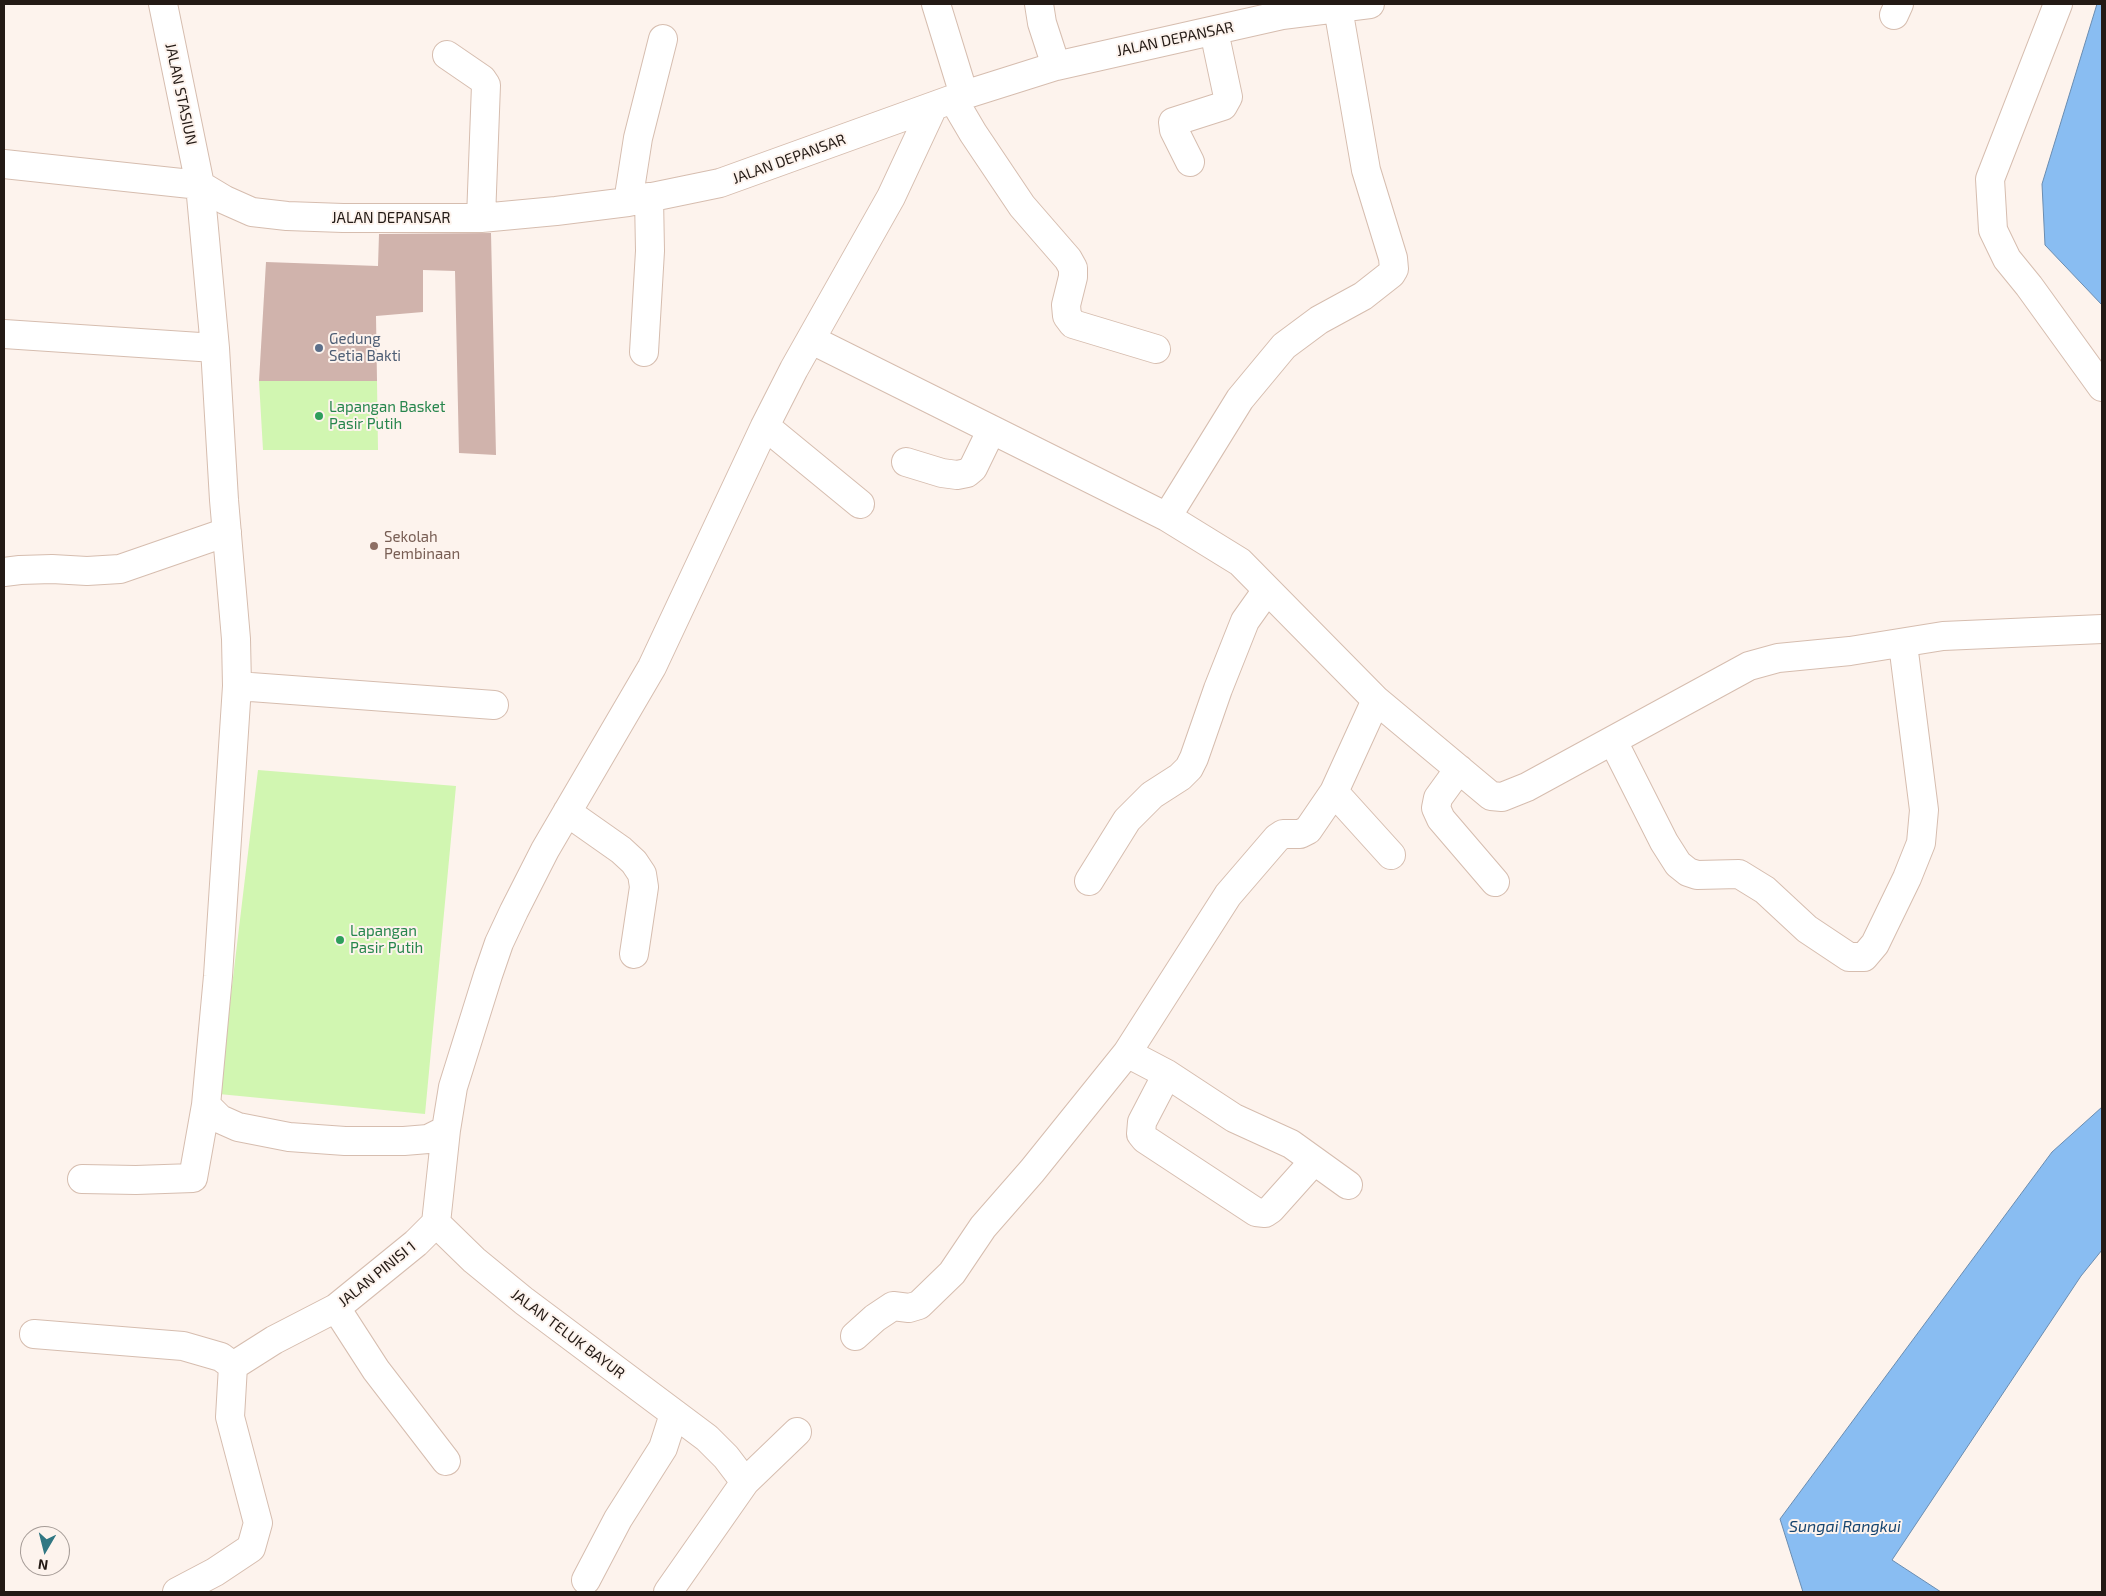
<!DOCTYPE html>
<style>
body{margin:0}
#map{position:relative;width:2106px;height:1596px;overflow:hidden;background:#fdf3ed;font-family:"Exo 2",sans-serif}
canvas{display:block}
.frame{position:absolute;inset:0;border:5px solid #231a15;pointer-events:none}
.north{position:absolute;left:20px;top:1526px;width:50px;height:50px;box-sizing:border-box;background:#fdf3ed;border:1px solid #a69c97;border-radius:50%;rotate:188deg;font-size:14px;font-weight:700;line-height:20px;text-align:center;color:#231a15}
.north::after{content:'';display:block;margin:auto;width:18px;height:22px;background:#317783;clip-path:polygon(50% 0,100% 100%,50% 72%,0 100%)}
</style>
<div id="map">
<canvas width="2106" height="1596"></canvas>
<div class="frame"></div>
<div class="north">N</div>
</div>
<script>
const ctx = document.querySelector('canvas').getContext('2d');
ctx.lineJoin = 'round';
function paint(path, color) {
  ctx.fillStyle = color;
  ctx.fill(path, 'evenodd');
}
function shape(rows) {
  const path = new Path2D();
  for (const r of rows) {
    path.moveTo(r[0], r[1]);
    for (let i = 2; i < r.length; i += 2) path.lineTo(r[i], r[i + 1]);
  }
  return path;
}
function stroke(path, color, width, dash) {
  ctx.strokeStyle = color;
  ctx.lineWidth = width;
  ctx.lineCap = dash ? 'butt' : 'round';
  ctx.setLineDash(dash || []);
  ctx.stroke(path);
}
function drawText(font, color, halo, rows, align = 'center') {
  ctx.font = font + ' "Exo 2",sans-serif';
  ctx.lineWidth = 4;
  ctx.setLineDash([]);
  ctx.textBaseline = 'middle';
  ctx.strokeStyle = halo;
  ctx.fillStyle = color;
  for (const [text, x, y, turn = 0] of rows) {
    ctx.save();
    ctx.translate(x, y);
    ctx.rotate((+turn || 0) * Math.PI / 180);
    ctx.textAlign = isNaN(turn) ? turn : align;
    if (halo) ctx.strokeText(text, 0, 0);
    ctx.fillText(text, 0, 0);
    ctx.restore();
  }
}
paint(shape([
 [259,381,377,381,378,450,263,450],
 [258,770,456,786,425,1114,219,1094]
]), '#d1f6b1');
const water = shape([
 [2097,4,2102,4,2102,305,2045,245,2042,184,2097,4],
 [2102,1107,2102,1250,2081,1276,1892,1560,1941,1592,1803,1592,1780,1519,2052,1152,2102,1107]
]);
paint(water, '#89bdf2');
stroke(water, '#6a8cb0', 1);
paint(shape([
 [491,233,496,455,459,453,455,271,423,270,423,312,376,316,377,381,259,381,266,262,378,266,379,234]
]), '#d0b3ac');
const minor = shape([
 [936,4,964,95],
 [1039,4,1042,23,1056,66],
 [2058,4,1990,179,1993,230,2007,259,2029,286,2102,387],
 [1894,15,1899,4],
 [447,55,482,79,486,85,481,218],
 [953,99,973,133,1022,206,1068,259,1073,268,1073,277,1066,305,1067,316,1073,324,1156,349],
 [1190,162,1174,130,1173,122,1223,106,1228,97,1214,31],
 [4,164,200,185,225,200,252,212,287,216,343,218,481,218,556,211,628,202,720,183,964,95,1056,66,1282,15,1370,4],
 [628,202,638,138,663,39],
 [4,334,215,348],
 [812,340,1167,517,1240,562,1376,700,1491,796,1502,797,1527,787,1749,666,1778,658,1850,651,1943,636,2102,629],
 [644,352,650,251,649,197],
 [765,426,860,504],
 [906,462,942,473,957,475,967,473,973,468,991,431],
 [1167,517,1240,399,1284,346,1319,320,1363,296,1391,274,1394,269,1393,258,1366,170,1338,8],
 [4,572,20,570,52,569,87,571,120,569,227,532],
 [237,686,494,705],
 [1613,741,1664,842,1678,864,1688,872,1697,875,1739,874,1765,890,1807,929,1849,957,1864,957,1875,944,1907,878,1921,843,1924,810,1903,644],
 [1459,769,1438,798,1436,808,1441,819,1495,882],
 [1334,792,1391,855],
 [567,812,621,850,634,862,642,874,644,887,634,954],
 [1089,881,1127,820,1152,795,1180,777,1189,768,1194,758,1218,689,1245,621,1267,590],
 [1127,1053,1167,1074,1234,1118,1291,1144,1348,1185],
 [1167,1074,1142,1122,1141,1134,1145,1139,1256,1212,1265,1213,1271,1209,1314,1161],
 [206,1105,220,1119,238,1127,289,1137,345,1141,404,1141,428,1139,446,1130,453,1087,488,975,499,943,514,911,545,850,652,667,765,426,794,369,891,197,933,107],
 [82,1179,136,1180,193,1178,206,1105,218,976,237,686,236,639,224,500,215,348,200,185,163,4],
 [436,1223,474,1260,524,1301,707,1438,726,1457,745,1482],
 [336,1308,376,1370,446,1461],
 [34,1334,183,1346,221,1357,233,1366,230,1417,258,1523,251,1548,215,1572,177,1592],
 [855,1336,875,1318,893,1306,909,1308,919,1305,952,1273,983,1227,1032,1171,1127,1053,1228,895,1277,838,1283,834,1300,834,1308,830,1334,792,1376,700],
 [233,1366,274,1340,336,1308,416,1243,436,1223,446,1130],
 [586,1580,618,1519,663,1448,674,1414],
 [668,1592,745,1482,797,1432]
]);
stroke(minor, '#d6bdaf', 30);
stroke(minor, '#fff', 28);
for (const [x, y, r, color] of [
 [319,348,5,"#5c6f8a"],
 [319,416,5,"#2e9e5b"],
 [374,546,5,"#8d6e63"],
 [340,940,5,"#2e9e5b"]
]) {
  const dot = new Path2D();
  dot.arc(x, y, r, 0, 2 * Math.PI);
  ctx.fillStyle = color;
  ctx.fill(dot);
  stroke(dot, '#fdf3ed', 2);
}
drawText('15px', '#231a15', '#fdf3ed', [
 ["JALAN DEPANSAR",1175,39,-12],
 ["JALAN STASIUN",181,94,78],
 ["JALAN DEPANSAR",789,159,-20],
 ["JALAN DEPANSAR",391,218],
 ["JALAN PINISI 1",377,1274,-39],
 ["JALAN TELUK BAYUR",568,1334,37]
]);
drawText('15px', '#4e5e75', '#fdf3ed', [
 ["Gedung",329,339],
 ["Setia Bakti",329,356]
], 'left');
drawText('15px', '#27864d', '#fdf3ed', [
 ["Lapangan Basket",329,407],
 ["Pasir Putih",329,424],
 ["Lapangan",350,931],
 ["Pasir Putih",350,948]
], 'left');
drawText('15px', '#785e54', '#fdf3ed', [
 ["Sekolah",384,537],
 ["Pembinaan",384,554]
], 'left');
drawText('italic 16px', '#164570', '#fdf3ed', [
 ["Sungai Rangkui",1845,1527]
]);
</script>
